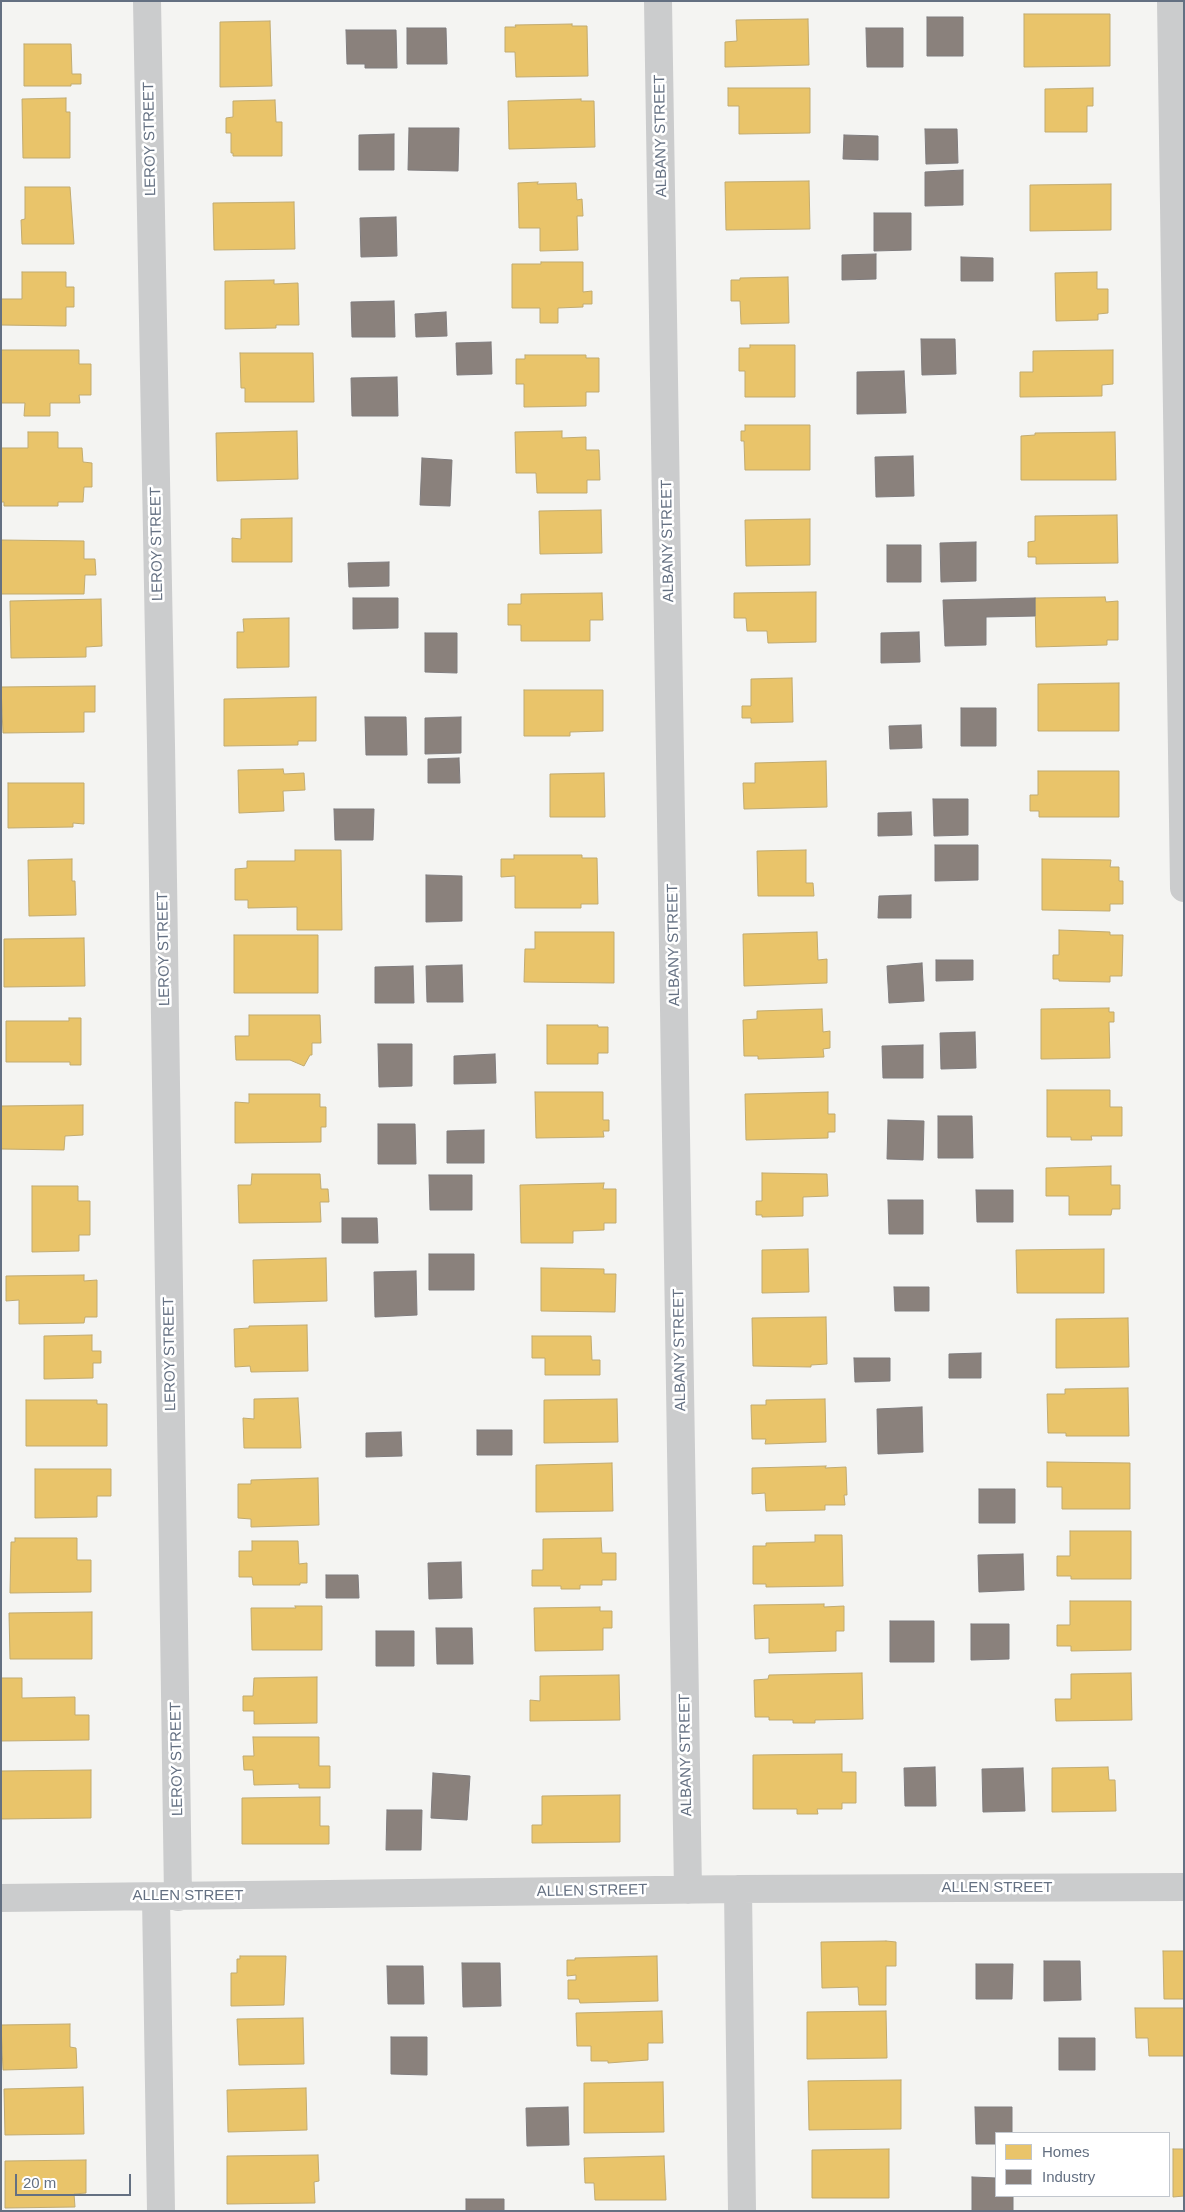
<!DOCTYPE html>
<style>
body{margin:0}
#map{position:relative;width:1185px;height:2212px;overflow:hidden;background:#f4f4f2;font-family:Arial,sans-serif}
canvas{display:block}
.frame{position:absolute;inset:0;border:2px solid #647082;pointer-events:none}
.legend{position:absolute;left:995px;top:2132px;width:175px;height:65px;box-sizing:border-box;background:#fff;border:1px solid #c1c6cd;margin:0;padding:6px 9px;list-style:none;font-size:15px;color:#647082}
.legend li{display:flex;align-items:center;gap:10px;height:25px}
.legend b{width:25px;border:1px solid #c1c6cd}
.scale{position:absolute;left:15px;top:2174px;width:116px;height:22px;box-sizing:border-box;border:2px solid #647082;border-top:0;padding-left:6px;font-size:15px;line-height:18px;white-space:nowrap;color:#647082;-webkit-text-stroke:4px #fff;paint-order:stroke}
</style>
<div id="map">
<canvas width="1185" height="2212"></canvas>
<div class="frame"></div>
<ul class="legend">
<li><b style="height:14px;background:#e9c46a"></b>Homes</li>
<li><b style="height:14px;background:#8a817c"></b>Industry</li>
</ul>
<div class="scale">20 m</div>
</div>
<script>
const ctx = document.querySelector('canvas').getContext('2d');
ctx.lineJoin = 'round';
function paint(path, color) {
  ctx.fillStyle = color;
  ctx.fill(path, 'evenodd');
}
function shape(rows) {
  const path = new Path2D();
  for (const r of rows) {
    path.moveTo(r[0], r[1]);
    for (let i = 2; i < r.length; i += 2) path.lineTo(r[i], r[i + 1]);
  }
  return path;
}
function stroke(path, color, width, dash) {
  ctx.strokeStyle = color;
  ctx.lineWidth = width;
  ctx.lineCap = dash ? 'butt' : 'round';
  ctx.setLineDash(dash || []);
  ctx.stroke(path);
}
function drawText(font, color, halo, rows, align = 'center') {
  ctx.font = font + ' Arial,sans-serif';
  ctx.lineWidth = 5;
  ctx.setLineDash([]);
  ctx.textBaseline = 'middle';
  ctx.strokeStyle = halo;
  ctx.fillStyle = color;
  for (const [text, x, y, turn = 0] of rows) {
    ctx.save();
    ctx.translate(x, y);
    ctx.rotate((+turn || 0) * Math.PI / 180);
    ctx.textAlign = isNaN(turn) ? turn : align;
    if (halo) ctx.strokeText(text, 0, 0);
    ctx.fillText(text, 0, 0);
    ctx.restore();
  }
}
const homes = shape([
 [1024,14,1110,14,1110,66,1024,67,1024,14],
 [808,19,809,65,725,67,725,42,737,41,736,20,808,19],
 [270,21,272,86,220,87,220,22,270,21],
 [572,24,572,26,587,26,588,76,516,77,515,52,505,52,505,27,516,27,515,25,572,24],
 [24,44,71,44,72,74,81,74,81,84,71,84,71,86,24,86,24,44],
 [728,88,810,88,810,133,739,134,739,106,728,106,728,88],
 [1093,88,1093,106,1087,106,1087,132,1045,132,1045,89,1093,88],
 [66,98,66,112,70,112,70,158,23,158,22,99,66,98],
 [581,99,581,101,594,101,595,147,509,149,508,101,581,99],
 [275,100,276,122,282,122,282,156,233,156,233,153,231,153,231,133,226,133,226,118,233,117,233,101,275,100],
 [809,181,810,229,726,230,725,182,809,181],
 [538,182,537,184,576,183,577,200,582,199,583,216,577,216,578,250,540,251,540,228,519,228,518,183,538,182],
 [1111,184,1111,230,1030,231,1030,185,1111,184],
 [25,187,70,187,74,244,22,244,21,220,25,219,25,187],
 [294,202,295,249,214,250,213,203,294,202],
 [541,262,583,262,583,292,592,291,592,304,583,304,583,307,558,308,558,323,540,323,540,308,512,308,512,264,541,264,541,262],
 [22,272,66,272,66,287,74,287,74,307,66,307,66,326,1,325,1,299,22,299,22,272],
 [1097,272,1097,289,1108,289,1108,313,1098,314,1098,320,1056,321,1055,273,1097,272],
 [788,277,789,323,741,324,740,301,731,301,731,280,740,280,740,278,788,277],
 [274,280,274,284,298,283,299,325,276,325,276,328,225,329,225,281,274,280],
 [750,345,795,345,795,397,745,397,745,371,739,371,739,348,750,348,750,345],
 [1,350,79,350,79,364,91,364,91,395,79,395,80,403,50,403,50,416,24,416,25,403,1,403,1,350],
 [1113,350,1113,384,1102,385,1102,396,1020,397,1020,372,1033,372,1033,351,1113,350],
 [240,353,313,353,314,402,245,402,245,388,241,388,240,353],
 [525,355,586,355,586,358,599,358,599,392,586,392,586,406,524,407,524,384,516,384,516,359,525,359,525,355],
 [745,425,810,425,810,470,745,470,744,441,741,441,741,431,745,431,745,425],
 [297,431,298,479,217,481,216,433,297,431],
 [562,431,562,438,586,437,586,450,599,450,600,480,587,480,587,493,537,493,536,473,516,473,515,432,562,431],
 [28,432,58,432,58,448,82,448,83,462,92,463,92,487,84,487,83,502,58,502,58,506,4,506,4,502,1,502,1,448,28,448,28,432],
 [1115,432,1116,480,1021,480,1021,436,1035,435,1035,433,1115,432],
 [601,510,602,553,540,554,539,511,601,510],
 [1117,515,1118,563,1036,564,1036,557,1028,557,1028,542,1035,541,1035,516,1117,515],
 [292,518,292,562,232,562,232,538,241,539,241,519,292,518],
 [810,519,810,565,746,566,745,520,810,519],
 [1,540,84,541,84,559,95,559,96,575,85,575,84,594,1,594,1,540],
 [816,592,816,642,768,643,767,631,747,631,746,618,734,618,734,593,816,592],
 [602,593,603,620,590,620,590,641,521,641,521,625,508,625,508,604,521,604,521,594,602,593],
 [1105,597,1106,602,1118,601,1118,640,1107,640,1107,645,1036,647,1035,598,1105,597],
 [101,599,102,646,86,647,86,657,11,658,10,601,101,599],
 [289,618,289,667,237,668,237,632,244,632,243,619,289,618],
 [792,678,793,722,751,723,751,718,742,718,742,706,751,706,751,679,792,678],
 [1119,683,1119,731,1038,731,1038,684,1119,683],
 [95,686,95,712,84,712,84,732,3,733,1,687,95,686],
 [524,690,603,690,603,731,570,732,570,736,524,736,524,690],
 [316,697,316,741,298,741,298,745,224,746,224,699,316,697],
 [826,761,827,807,744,809,743,783,755,783,755,763,826,761],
 [283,769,284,774,304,773,305,790,283,791,284,811,239,813,238,770,283,769],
 [1038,771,1119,771,1119,817,1039,817,1039,811,1030,811,1030,795,1038,795,1038,771],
 [604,773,605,817,550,817,550,774,604,773],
 [8,783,84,783,84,824,73,823,73,827,8,828,8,783],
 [295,850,341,850,342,930,297,930,297,907,248,908,248,900,235,900,235,869,247,868,247,861,295,861,295,850],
 [806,850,806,883,813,883,814,896,758,896,757,851,806,850],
 [514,855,582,855,582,858,597,858,598,904,581,904,581,908,515,908,515,876,501,877,501,859,514,859,514,855],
 [72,859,72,881,75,881,76,915,29,916,28,860,72,859],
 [1042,859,1111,860,1110,867,1119,867,1119,881,1123,881,1123,904,1110,904,1110,911,1042,910,1042,859],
 [1059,930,1110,932,1110,935,1123,935,1122,976,1110,976,1110,982,1059,981,1059,979,1053,979,1053,955,1059,955,1059,930],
 [535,932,614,932,614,983,524,982,525,949,535,949,535,932],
 [817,932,818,960,827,959,827,983,744,986,743,934,817,932],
 [234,935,318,935,318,993,234,993,234,935],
 [84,938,85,986,4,987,4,939,84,938],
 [1109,1008,1109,1012,1114,1012,1114,1022,1109,1022,1110,1058,1041,1059,1041,1009,1109,1008],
 [822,1009,823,1032,830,1031,830,1048,823,1049,824,1057,758,1059,758,1056,744,1056,743,1020,757,1019,757,1011,822,1009],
 [249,1015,320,1015,321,1043,312,1043,312,1055,310,1055,304,1066,290,1060,236,1060,235,1036,249,1036,249,1015],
 [69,1018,81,1018,81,1065,70,1065,70,1062,6,1062,6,1021,69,1021,69,1018],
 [547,1025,598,1025,598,1027,608,1027,608,1053,598,1053,598,1064,547,1064,547,1025],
 [1047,1090,1110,1090,1110,1107,1122,1107,1122,1136,1091,1136,1092,1140,1071,1140,1071,1137,1047,1137,1047,1090],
 [535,1092,603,1092,603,1120,609,1120,609,1131,603,1131,604,1137,536,1138,535,1092],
 [828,1092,828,1114,835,1114,835,1132,828,1132,828,1138,746,1140,745,1094,828,1092],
 [249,1094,320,1094,320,1107,326,1107,326,1127,321,1127,321,1142,235,1143,235,1102,249,1103,249,1094],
 [83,1105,83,1135,65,1136,64,1150,1,1149,1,1106,83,1105],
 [1111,1166,1111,1185,1120,1185,1120,1209,1112,1209,1111,1215,1069,1215,1069,1196,1046,1196,1046,1168,1111,1166],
 [762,1173,827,1174,828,1196,803,1197,803,1216,762,1217,762,1215,756,1215,756,1201,762,1201,762,1173],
 [252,1174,320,1174,321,1189,328,1189,329,1202,320,1202,321,1222,239,1223,238,1185,251,1185,252,1174],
 [604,1183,603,1189,616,1189,616,1223,604,1223,604,1230,573,1231,573,1243,521,1243,520,1185,604,1183],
 [32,1186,78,1186,78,1201,90,1201,90,1235,79,1235,79,1251,32,1252,32,1186],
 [808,1249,809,1292,762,1293,762,1250,808,1249],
 [1104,1249,1104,1293,1017,1293,1016,1250,1104,1249],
 [326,1258,327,1301,254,1303,253,1260,326,1258],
 [541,1268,604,1269,604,1274,616,1274,615,1312,541,1311,541,1268],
 [84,1275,84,1281,97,1280,97,1317,85,1317,84,1323,19,1324,19,1300,6,1301,6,1276,84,1275],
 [826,1317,827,1364,811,1365,811,1367,753,1366,752,1318,826,1317],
 [1128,1318,1129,1367,1056,1368,1056,1319,1128,1318],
 [307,1325,308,1371,251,1372,250,1366,235,1367,234,1329,249,1328,249,1326,307,1325],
 [92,1335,92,1351,101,1351,101,1363,93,1363,93,1378,44,1379,44,1336,92,1335],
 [532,1336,591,1336,592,1360,600,1360,600,1375,545,1375,545,1358,532,1358,532,1336],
 [1128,1388,1129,1436,1066,1436,1066,1433,1048,1433,1047,1394,1065,1394,1065,1389,1128,1388],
 [298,1398,301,1448,244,1448,243,1418,254,1419,254,1399,298,1398],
 [617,1399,618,1442,544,1443,544,1400,617,1399],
 [825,1399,826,1442,765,1444,766,1439,752,1439,751,1405,766,1405,766,1400,825,1399],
 [26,1400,97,1400,97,1404,107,1404,107,1446,26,1446,26,1400],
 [1047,1462,1130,1463,1130,1509,1062,1509,1062,1487,1047,1487,1047,1462],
 [612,1463,613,1511,536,1512,536,1465,612,1463],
 [826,1466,825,1468,846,1467,847,1495,844,1495,845,1505,825,1505,825,1510,766,1511,765,1493,752,1494,752,1468,826,1466],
 [35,1469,111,1469,111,1496,97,1496,97,1517,35,1518,35,1469],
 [318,1478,319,1525,251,1527,251,1519,238,1518,238,1484,251,1484,251,1480,318,1478],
 [1070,1531,1131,1531,1131,1579,1071,1579,1071,1576,1057,1576,1057,1556,1070,1556,1070,1531],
 [815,1535,842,1535,843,1586,766,1587,766,1584,753,1584,753,1546,766,1546,766,1543,815,1542,815,1535],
 [15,1538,77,1538,77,1560,91,1560,91,1592,10,1593,11,1542,15,1542,15,1538],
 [601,1538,602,1553,616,1553,616,1580,602,1580,602,1585,580,1585,580,1589,561,1589,561,1586,532,1586,532,1570,543,1570,543,1539,601,1538],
 [252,1541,298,1541,299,1564,307,1563,307,1583,300,1583,300,1585,253,1585,252,1577,239,1577,239,1551,252,1551,252,1541],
 [1070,1601,1131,1601,1131,1650,1071,1651,1071,1646,1057,1646,1057,1625,1070,1625,1070,1601],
 [824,1604,824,1607,844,1606,844,1631,836,1631,836,1651,769,1653,769,1638,755,1639,754,1605,824,1604],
 [295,1606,322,1606,322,1650,252,1650,251,1608,296,1608,295,1606],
 [600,1607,600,1611,612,1611,612,1628,603,1628,603,1650,535,1651,534,1608,600,1607],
 [92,1612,92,1659,10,1659,9,1613,92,1612],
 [862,1673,863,1719,815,1720,815,1723,793,1723,793,1720,769,1720,769,1717,755,1717,754,1680,768,1679,769,1675,862,1673],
 [1131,1673,1132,1720,1056,1721,1055,1699,1071,1699,1071,1674,1131,1673],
 [619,1675,620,1720,530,1721,530,1700,540,1701,540,1676,619,1675],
 [317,1677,317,1723,254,1724,254,1711,243,1711,243,1696,253,1696,254,1678,317,1677],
 [1,1678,22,1678,22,1698,75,1697,75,1715,89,1715,89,1740,1,1741,1,1678],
 [253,1737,319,1737,319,1766,330,1766,330,1788,299,1788,299,1784,254,1785,253,1770,244,1770,243,1756,254,1756,253,1737],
 [842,1754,842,1772,856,1772,856,1803,842,1803,842,1809,817,1809,818,1814,797,1814,797,1809,753,1809,753,1755,842,1754],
 [1108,1767,1109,1780,1115,1780,1116,1811,1052,1812,1052,1768,1108,1767],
 [91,1770,91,1818,1,1819,1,1771,91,1770],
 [620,1795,620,1842,532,1843,532,1825,542,1825,542,1796,620,1795],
 [320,1797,320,1826,329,1826,329,1844,242,1844,242,1798,320,1797],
 [886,1941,896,1942,896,1966,886,1966,886,2005,859,2005,858,1987,822,1988,821,1942,886,1941],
 [1163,1951,1184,1951,1184,1999,1164,1999,1163,1951],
 [240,1956,286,1956,284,2005,231,2006,231,1973,237,1973,237,1959,240,1959,240,1956],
 [657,1956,658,2001,580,2003,579,1999,568,1999,568,1980,576,1980,576,1975,567,1976,567,1960,575,1960,575,1958,657,1956],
 [1135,2008,1184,2008,1184,2056,1149,2056,1148,2038,1136,2038,1135,2008],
 [662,2011,663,2043,648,2043,648,2060,608,2063,608,2061,591,2061,591,2046,577,2046,576,2013,662,2011],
 [886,2011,887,2058,807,2059,807,2012,886,2011],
 [303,2018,304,2064,239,2065,237,2019,303,2018],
 [70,2024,70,2047,76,2048,77,2068,3,2070,1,2025,70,2024],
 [901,2080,901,2129,809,2130,808,2081,901,2080],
 [663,2082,664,2132,584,2133,584,2083,663,2082],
 [83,2087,84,2134,5,2135,4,2089,83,2087],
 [306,2088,307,2130,228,2132,227,2090,306,2088],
 [889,2149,889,2198,812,2198,812,2150,889,2149],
 [1173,2149,1184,2149,1184,2196,1173,2197,1173,2149],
 [318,2155,319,2181,314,2182,315,2203,227,2204,227,2156,318,2155],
 [664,2156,666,2200,595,2200,594,2183,585,2183,584,2158,664,2156],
 [86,2160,86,2193,74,2194,75,2207,5,2208,5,2161,86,2160]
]);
paint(homes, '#e9c46a');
stroke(homes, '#c1ab71', 1);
const industry = shape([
 [927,17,963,17,963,56,927,56,927,17],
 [407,28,446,28,447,64,407,64,407,28],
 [866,28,903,28,903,67,867,67,866,28],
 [346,30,396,30,397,68,365,68,365,64,347,64,346,30],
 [409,128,459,128,458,171,408,170,409,128],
 [925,129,957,129,958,163,926,164,925,129],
 [394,134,394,170,359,170,359,135,394,134],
 [844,135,878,136,878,160,843,159,844,135],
 [963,170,963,205,925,206,925,172,963,170],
 [874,213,911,213,911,250,874,251,874,213],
 [396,217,397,256,361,257,360,218,396,217],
 [876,254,876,279,842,280,842,255,876,254],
 [961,257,993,258,993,281,961,281,961,257],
 [394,301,395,337,352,337,351,302,394,301],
 [446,312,447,336,416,337,415,314,446,312],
 [921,339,955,339,956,374,922,375,921,339],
 [491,342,492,374,457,375,456,343,491,342],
 [904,371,906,413,857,414,857,372,904,371],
 [397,377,398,416,352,416,351,378,397,377],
 [913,456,914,496,876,497,875,457,913,456],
 [422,458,452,460,450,506,420,505,422,458],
 [976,542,976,581,941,582,940,543,976,542],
 [887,545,921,545,921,582,887,582,887,545],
 [389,562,389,586,349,587,348,563,389,562],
 [353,598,398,598,398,628,353,629,353,598],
 [1035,598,1035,616,986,617,986,645,945,646,943,600,1035,598],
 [919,632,920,662,881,663,881,633,919,632],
 [425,633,457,633,457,673,425,672,425,633],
 [961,708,996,708,996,746,961,746,961,708],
 [365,717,406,717,407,755,366,755,365,717],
 [461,717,461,753,425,754,425,718,461,717],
 [921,725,922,748,890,749,889,726,921,725],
 [459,758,460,783,428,783,428,759,459,758],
 [933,799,968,799,968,835,934,836,933,799],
 [334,809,374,809,373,840,335,840,334,809],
 [911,812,912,835,878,836,878,813,911,812],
 [935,845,978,845,978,880,935,881,935,845],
 [426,875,462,876,462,921,426,922,426,875],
 [911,895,911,918,878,918,879,896,911,895],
 [936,960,973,960,973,980,936,981,936,960],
 [922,963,924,1001,889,1003,887,966,922,963],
 [462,965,463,1002,427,1002,426,966,462,965],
 [413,966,414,1003,375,1003,375,967,413,966],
 [975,1032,976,1068,941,1069,940,1033,975,1032],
 [378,1044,412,1044,412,1086,379,1087,378,1044],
 [923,1045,923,1078,883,1078,882,1046,923,1045],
 [495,1054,496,1083,454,1084,454,1056,495,1054],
 [938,1116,972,1116,973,1158,938,1158,938,1116],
 [888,1120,924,1121,923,1160,887,1159,888,1120],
 [378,1124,415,1124,416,1164,378,1164,378,1124],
 [484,1130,484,1163,447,1163,447,1131,484,1130],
 [429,1175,472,1175,472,1210,430,1210,429,1175],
 [976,1190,1013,1190,1013,1222,977,1222,976,1190],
 [888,1200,923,1200,923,1234,889,1234,888,1200],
 [342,1218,377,1218,378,1243,342,1243,342,1218],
 [429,1254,474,1254,474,1290,429,1290,429,1254],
 [416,1271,417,1315,375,1317,374,1272,416,1271],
 [894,1287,929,1287,929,1311,895,1311,894,1287],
 [981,1353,981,1378,949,1378,949,1354,981,1353],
 [854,1358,890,1358,890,1381,855,1382,854,1358],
 [922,1407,923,1452,878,1454,877,1409,922,1407],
 [477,1430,512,1430,512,1455,477,1455,477,1430],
 [401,1432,402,1456,366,1457,366,1433,401,1432],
 [979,1489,1015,1489,1015,1523,979,1523,979,1489],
 [1023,1554,1024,1590,979,1592,978,1555,1023,1554],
 [461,1562,462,1598,429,1599,428,1563,461,1562],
 [326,1575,358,1575,359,1598,326,1598,326,1575],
 [890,1621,934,1621,934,1662,890,1662,890,1621],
 [971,1624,1009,1624,1009,1659,971,1660,971,1624],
 [436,1628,472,1628,473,1664,437,1664,436,1628],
 [376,1631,414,1631,414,1666,376,1666,376,1631],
 [935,1767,936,1806,905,1806,904,1768,935,1767],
 [1023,1768,1025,1811,983,1812,982,1769,1023,1768],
 [433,1773,470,1776,467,1820,431,1818,433,1773],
 [387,1810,422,1810,421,1850,386,1850,387,1810],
 [1044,1961,1080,1961,1081,2000,1044,2001,1044,1961],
 [462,1963,500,1963,501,2006,463,2007,462,1963],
 [976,1964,1013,1964,1012,1999,976,1999,976,1964],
 [387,1966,423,1966,424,2004,388,2004,387,1966],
 [391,2037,427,2037,427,2075,391,2074,391,2037],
 [1059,2038,1095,2038,1095,2070,1059,2070,1059,2038],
 [568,2107,569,2145,527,2146,526,2108,568,2107],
 [975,2107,1012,2107,1012,2133,996,2133,996,2144,976,2144,975,2107],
 [972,2177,996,2178,996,2196,1013,2196,1013,2211,972,2211,972,2177],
 [466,2199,504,2199,504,2211,466,2211,466,2199]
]);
paint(industry, '#8a817c');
stroke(industry, '#7f7c7e', 1);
stroke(shape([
 [147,1,161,745,178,1897],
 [658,1,688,1890],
 [1171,1,1184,888],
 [738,1889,742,2211],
 [156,1897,161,2211],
 [1,1898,738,1889,1184,1887]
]), '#cbcccd', 28);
drawText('15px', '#647082', '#fff', [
 ["ALBANY STREET",661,136,-91],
 ["LEROY STREET",150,139,-91],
 ["ALBANY STREET",668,541,-91],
 ["LEROY STREET",157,544,-91],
 ["ALBANY STREET",674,945,-91],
 ["LEROY STREET",164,949,-91],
 ["ALBANY STREET",680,1350,-91],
 ["LEROY STREET",170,1354,-91],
 ["ALBANY STREET",686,1755,-91],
 ["LEROY STREET",177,1759,-91],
 ["ALLEN STREET",997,1888],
 ["ALLEN STREET",592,1891,-1],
 ["ALLEN STREET",188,1896]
]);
</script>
